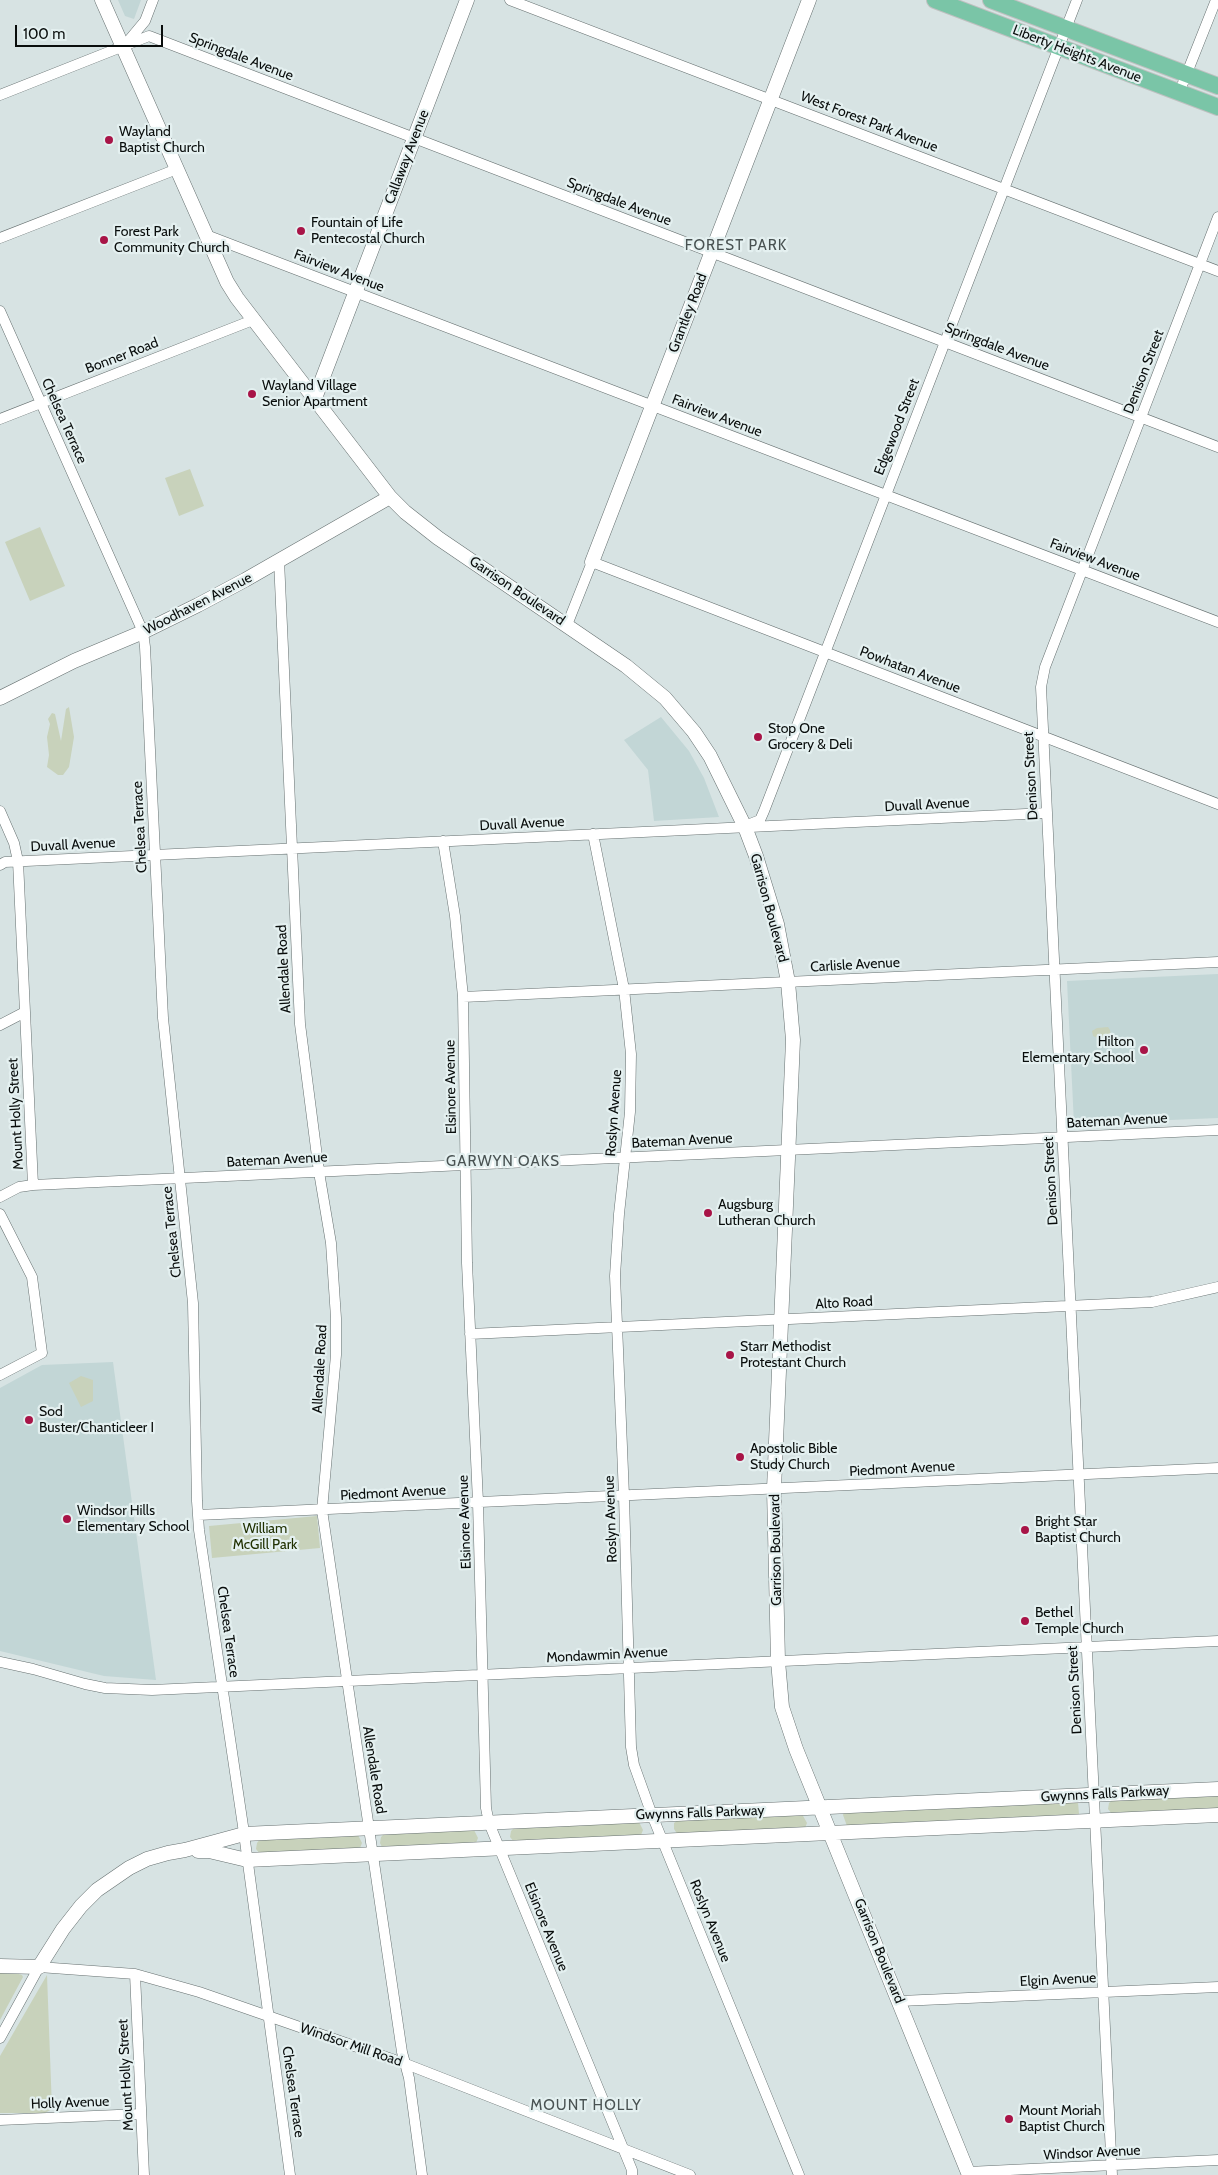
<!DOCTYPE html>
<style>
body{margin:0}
#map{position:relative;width:1218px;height:2175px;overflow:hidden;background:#d7e3e3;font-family:Cabin,sans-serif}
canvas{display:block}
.scale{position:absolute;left:15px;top:25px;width:148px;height:22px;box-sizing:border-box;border:2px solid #090d0c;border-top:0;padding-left:6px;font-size:15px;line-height:18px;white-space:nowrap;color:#090d0c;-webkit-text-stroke:4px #e4f0f0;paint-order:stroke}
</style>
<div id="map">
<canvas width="1218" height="2175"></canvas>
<div class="scale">100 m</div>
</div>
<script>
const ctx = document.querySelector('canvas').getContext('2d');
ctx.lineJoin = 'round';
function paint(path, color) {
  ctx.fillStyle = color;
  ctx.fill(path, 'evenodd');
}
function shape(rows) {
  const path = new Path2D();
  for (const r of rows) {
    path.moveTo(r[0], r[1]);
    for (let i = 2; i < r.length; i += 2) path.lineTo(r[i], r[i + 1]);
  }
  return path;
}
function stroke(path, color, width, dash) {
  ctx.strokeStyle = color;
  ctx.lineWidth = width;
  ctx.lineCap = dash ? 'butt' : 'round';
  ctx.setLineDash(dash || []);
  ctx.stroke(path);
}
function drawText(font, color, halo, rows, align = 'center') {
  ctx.font = font + ' Cabin,sans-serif';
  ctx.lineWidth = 4.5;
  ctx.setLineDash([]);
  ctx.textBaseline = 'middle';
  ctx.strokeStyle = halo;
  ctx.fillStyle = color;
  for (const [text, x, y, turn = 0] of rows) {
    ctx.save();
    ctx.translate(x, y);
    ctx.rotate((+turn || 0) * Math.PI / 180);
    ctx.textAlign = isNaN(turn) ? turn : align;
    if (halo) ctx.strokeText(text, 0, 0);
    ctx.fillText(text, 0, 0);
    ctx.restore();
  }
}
paint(shape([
 [118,0,141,0,134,19,125,16],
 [661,717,689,751,704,778,719,817,654,821,648,770,624,740],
 [1218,974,1218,1118,1074,1124,1067,981],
 [113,1362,156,1680,104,1676,0,1651,0,1388,42,1365]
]), '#c2d6d6');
paint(shape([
 [190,469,204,506,179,516,165,478],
 [40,527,65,586,30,601,5,542],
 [69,707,74,737,69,767,63,775,58,775,47,767,49,755,47,737,50,724,48,719,52,713,55,714,61,741,66,709],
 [1108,1027,1110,1030,1111,1036,1100,1039,1093,1036,1092,1031,1097,1028],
 [81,1376,93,1380,93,1401,81,1407,69,1383],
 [317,1516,320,1548,212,1558,209,1526],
 [1218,1793,1218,1810,1112,1814,1108,1809,1109,1803,1112,1800],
 [1078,1802,1079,1814,1076,1817,847,1826,843,1815,844,1811],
 [802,1814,807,1823,805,1828,678,1835,674,1829,674,1823,678,1820],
 [639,1822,643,1830,641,1835,514,1842,510,1837,511,1831,514,1828],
 [474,1830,478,1838,476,1843,382,1847,380,1843,381,1837,384,1834],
 [358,1835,362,1843,360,1848,260,1854,256,1849,257,1843,260,1839],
 [0,1973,19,1974,22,1975,23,1977,0,2020],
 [47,1975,52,2109,45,2113,0,2113,0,2056]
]), '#c8d2bb');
const street = shape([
 [510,0,1218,271],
 [125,45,145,21,153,0],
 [1179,93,1216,0],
 [0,95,149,36,1218,447],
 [206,235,1218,622],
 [0,238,177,169],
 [0,311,143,632,145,647,163,1018,193,1303,197,1501,199,1530,243,1826,290,2175],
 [0,419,253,320],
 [279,560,300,1024,319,1172,331,1243,336,1318,336,1355,322,1510,402,2052,409,2078,422,2175],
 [567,625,592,562,1218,804],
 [0,811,14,843,18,861,33,1185],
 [750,824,760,820,764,811,1077,0],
 [593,834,624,989,631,1054,630,1112,619,1214,615,1276,624,1496,631,1747,634,1765,652,1815,799,2175],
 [443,841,455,916,463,997,467,1263,478,1502,486,1808,489,1823,632,2170,632,2175],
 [0,865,5,862,26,861,1047,813],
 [463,997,1218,962],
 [0,1025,25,1012],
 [0,1197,19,1187,33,1185,1218,1130],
 [0,1214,32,1277,42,1353,0,1375],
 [470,1334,1152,1302,1218,1287],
 [198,1515,1218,1468],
 [0,1662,33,1669,85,1684,105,1688,152,1690,1218,1641],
 [135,1974,144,2175],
 [900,2001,1218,1987],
 [0,2038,39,1967,135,1974,199,1992,406,2064,690,2175],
 [0,2120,141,2114],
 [968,2172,1218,2160],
 [1112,2175,1041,687,1045,667,1218,217]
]);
const secondary = shape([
 [102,0,227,282,237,298,390,497,405,512,438,538,626,666,665,698,694,732,710,756,745,827,756,856,777,924,788,982,793,1040,774,1489,778,1661,782,1707,796,1749,969,2175],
 [315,398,467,0],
 [592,562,809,0],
 [0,698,74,661,143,632,198,605,245,580,390,497],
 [198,1851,209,1851,247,1860,1218,1815],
 [0,1966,39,1967,63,1929,81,1906,97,1890,129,1868,147,1859,168,1853,185,1850,244,1834,1218,1789]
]);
const primary = shape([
 [935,0,1218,107],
 [991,0,1218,86]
]);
stroke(street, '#667070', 11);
stroke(secondary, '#667070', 15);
stroke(primary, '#bfc0c0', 18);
stroke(street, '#fff', 10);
stroke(secondary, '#fff', 14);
stroke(primary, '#7ac5a7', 16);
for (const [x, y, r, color] of [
 [109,140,5,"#a81447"],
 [301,231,5,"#a81447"],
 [104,240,5,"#a81447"],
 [252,394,5,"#a81447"],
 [758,737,5,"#a81447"],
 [1144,1050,5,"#a81447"],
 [708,1213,5,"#a81447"],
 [730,1355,5,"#a81447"],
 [29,1420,5,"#a81447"],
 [740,1457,5,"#a81447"],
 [67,1519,5,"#a81447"],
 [1025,1530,5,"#a81447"],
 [1025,1621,5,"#a81447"],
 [1009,2119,5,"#a81447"]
]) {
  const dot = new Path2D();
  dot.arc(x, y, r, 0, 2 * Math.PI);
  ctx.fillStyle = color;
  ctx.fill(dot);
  stroke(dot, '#e4f0f0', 2);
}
drawText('14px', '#090d0c', '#e4f0f0', [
 ["Liberty Heights Avenue",1077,54,21],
 ["Springdale Avenue",241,57,21],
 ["West Forest Park Avenue",869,122,21],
 ["Callaway Avenue",407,157,-69],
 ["Springdale Avenue",619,202,21],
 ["Fairview Avenue",339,271,21],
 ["Grantley Road",688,313,-69],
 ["Springdale Avenue",997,347,21],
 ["Bonner Road",122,356,-21],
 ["Denison Street",1144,372,-69],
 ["Fairview Avenue",717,416,21],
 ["Chelsea Terrace",64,421,66],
 ["Edgewood Street",897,427,-69],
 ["Fairview Avenue",1095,560,21],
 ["Garrison Boulevard",517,591,34],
 ["Woodhaven Avenue",198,604,-27],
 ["Powhatan Avenue",910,670,21],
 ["Denison Street",1031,776,-93],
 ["Duvall Avenue",927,805,-3],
 ["Duvall Avenue",522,824,-3],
 ["Chelsea Terrace",140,827,-93],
 ["Duvall Avenue",73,845,-3],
 ["Garrison Boulevard",769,908,75],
 ["Carlisle Avenue",855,965,-3],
 ["Allendale Road",284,969,-93],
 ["Elsinore Avenue",451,1087,-91],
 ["Roslyn Avenue",614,1113,-86],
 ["Mount Holly Street",16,1114,-93],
 ["Bateman Avenue",1117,1121,-3],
 ["Bateman Avenue",682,1141,-3],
 ["Bateman Avenue",277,1160,-3],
 ["Denison Street",1051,1181,-93],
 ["Chelsea Terrace",172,1232,-96],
 ["Alto Road",844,1303,-3],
 ["Allendale Road",320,1369,-87],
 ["Piedmont Avenue",902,1469,-3],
 ["Piedmont Avenue",393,1493,-3],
 ["Roslyn Avenue",611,1519,-92],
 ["Elsinore Avenue",465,1522,-92],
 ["Garrison Boulevard",776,1550,-91],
 ["Chelsea Terrace",228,1632,82],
 ["Mondawmin Avenue",607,1655,-3],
 ["Denison Street",1075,1690,-93],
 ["Allendale Road",374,1770,81],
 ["Gwynns Falls Parkway",1105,1794,-3],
 ["Gwynns Falls Parkway",700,1813,-2],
 ["Roslyn Avenue",710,1921,68],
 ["Elsinore Avenue",546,1927,68],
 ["Garrison Boulevard",879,1951,68],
 ["Elgin Avenue",1058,1980,-3],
 ["Windsor Mill Road",351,2045,19],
 ["Mount Holly Street",126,2075,-93],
 ["Chelsea Terrace",293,2092,82],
 ["Holly Avenue",70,2103,-2],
 ["Windsor Avenue",1092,2153,-3]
]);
drawText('14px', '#090d0c', '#e4f0f0', [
 ["Wayland",119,132],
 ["Baptist Church",119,148],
 ["Fountain of Life",311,223],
 ["Pentecostal Church",311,239],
 ["Forest Park",114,232],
 ["Community Church",114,248],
 ["Wayland Village",262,386],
 ["Senior Apartment",262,402],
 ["Stop One",768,729],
 ["Grocery & Deli",768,745],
 ["Hilton",1134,1042,"right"],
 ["Elementary School",1134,1058,"right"],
 ["Augsburg",718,1205],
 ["Lutheran Church",718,1221],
 ["Starr Methodist",740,1347],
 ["Protestant Church",740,1363],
 ["Sod",39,1412],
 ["Buster/Chanticleer I",39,1428],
 ["Apostolic Bible",750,1449],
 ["Study Church",750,1465],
 ["Windsor Hills",77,1511],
 ["Elementary School",77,1527],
 ["Bright Star",1035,1522],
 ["Baptist Church",1035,1538],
 ["Bethel",1035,1613],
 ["Temple Church",1035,1629],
 ["Mount Moriah",1019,2111],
 ["Baptist Church",1019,2127]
], 'left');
drawText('14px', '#203000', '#e4f0f0', [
 ["William",265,1529],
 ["McGill Park",265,1545]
]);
ctx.letterSpacing = '1px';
drawText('15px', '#495252', '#e4f0f0', [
 ["FOREST PARK",736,246],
 ["GARWYN OAKS",503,1162],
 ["MOUNT HOLLY",586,2106]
]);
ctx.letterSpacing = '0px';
</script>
